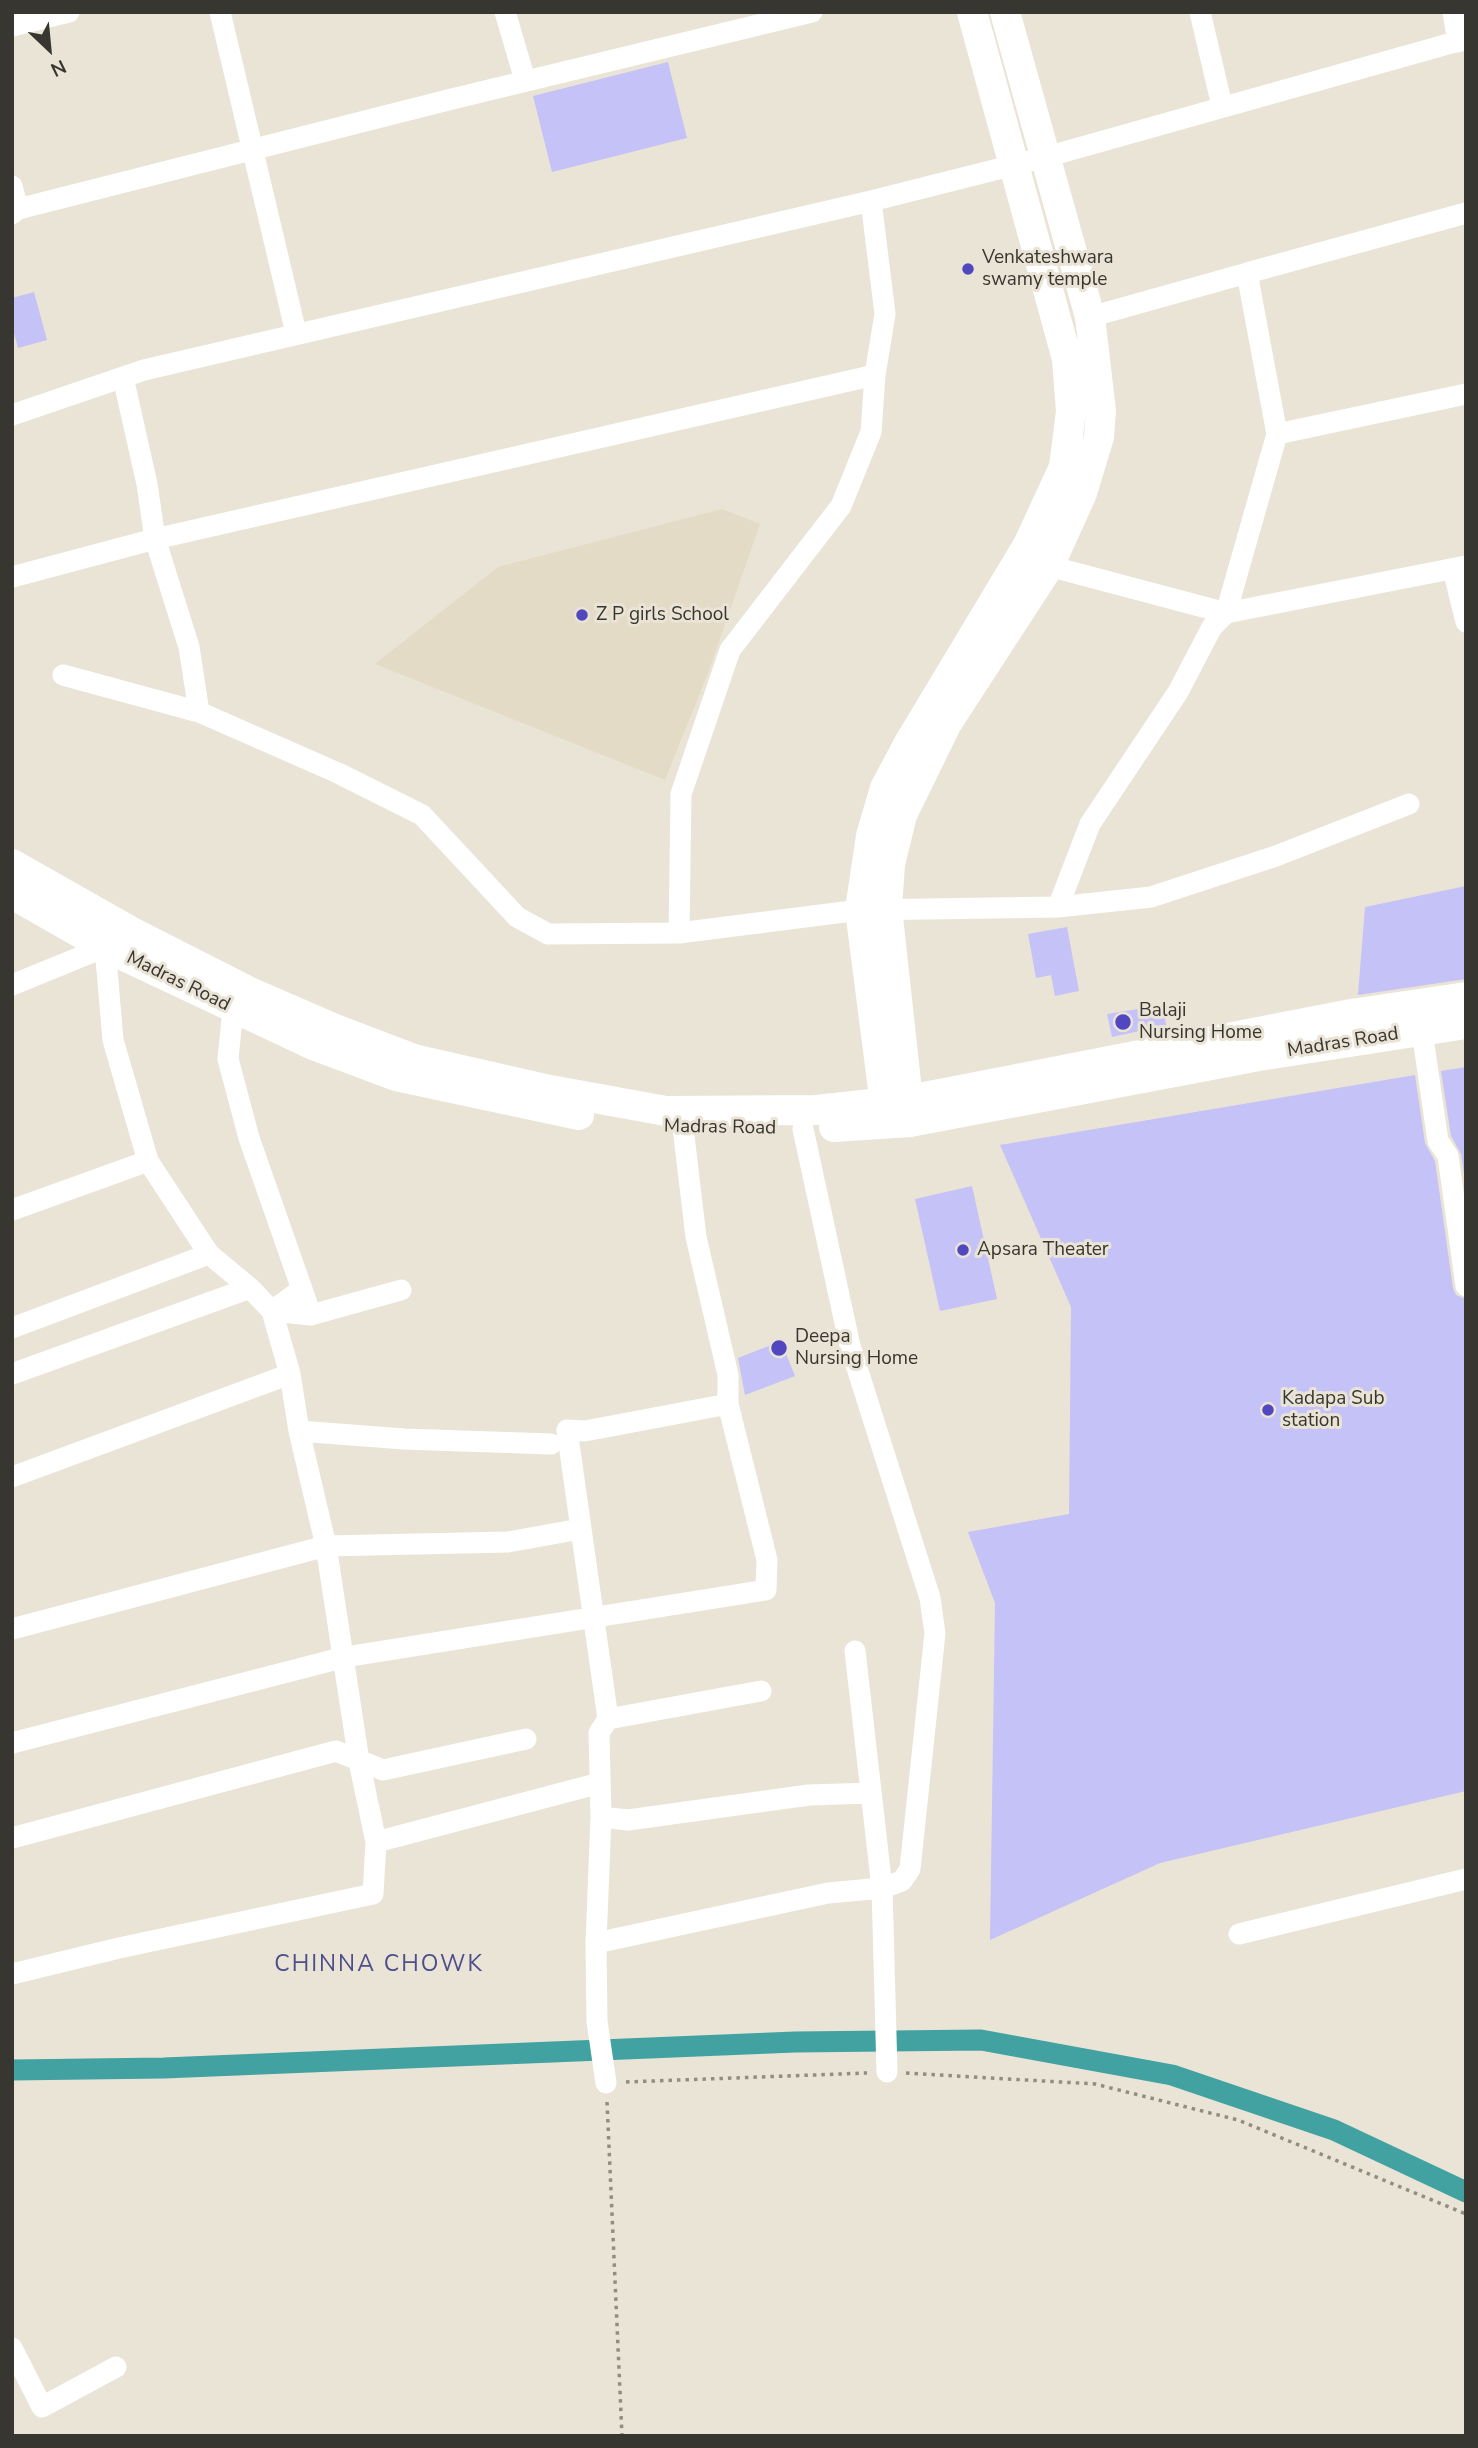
<!DOCTYPE html>
<style>
body{margin:0}
#map{position:relative;width:1478px;height:2448px;overflow:hidden;background:#eae4d6;font-family:"Nunito Sans",sans-serif}
canvas{display:block}
.frame{position:absolute;inset:0;border:14px solid #383630;pointer-events:none}
.north{position:absolute;left:14px;top:14px;width:70px;height:70px;-webkit-text-stroke:5px #eae4d6;paint-order:stroke;rotate:154deg;font-size:19px;font-weight:700;line-height:28px;text-align:center;color:#383630}
.north::after{content:'';display:block;margin:auto;width:24px;height:32px;background:#383630;clip-path:polygon(50% 0,100% 100%,50% 72%,0 100%)}
</style>
<div id="map">
<canvas width="1478" height="2448"></canvas>
<div class="frame"></div>
<div class="north">N</div>
</div>
<script>
const ctx = document.querySelector('canvas').getContext('2d');
ctx.lineJoin = 'round';
function paint(path, color) {
  ctx.fillStyle = color;
  ctx.fill(path, 'evenodd');
}
function shape(rows) {
  const path = new Path2D();
  for (const r of rows) {
    path.moveTo(r[0], r[1]);
    for (let i = 2; i < r.length; i += 2) path.lineTo(r[i], r[i + 1]);
  }
  return path;
}
function stroke(path, color, width, dash) {
  ctx.strokeStyle = color;
  ctx.lineWidth = width;
  ctx.lineCap = dash ? 'butt' : 'round';
  ctx.setLineDash(dash || []);
  ctx.stroke(path);
}
function drawText(font, color, halo, rows, align = 'center') {
  ctx.font = font + ' "Nunito Sans",sans-serif';
  ctx.lineWidth = 6;
  ctx.setLineDash([]);
  ctx.textBaseline = 'middle';
  ctx.strokeStyle = halo;
  ctx.fillStyle = color;
  for (const [text, x, y, turn = 0] of rows) {
    ctx.save();
    ctx.translate(x, y);
    ctx.rotate((+turn || 0) * Math.PI / 180);
    ctx.textAlign = isNaN(turn) ? turn : align;
    if (halo) ctx.strokeText(text, 0, 0);
    ctx.fillText(text, 0, 0);
    ctx.restore();
  }
}
paint(shape([
 [722,509,760,524,708,673,665,780,375,664,498,567]
]), '#e3dbc5');
stroke(shape([
 [12,2070,164,2068,795,2042,981,2040,1172,2075,1334,2130,1466,2192]
]), '#42a2a2', 21);
paint(shape([
 [668,62,687,138,552,172,533,96],
 [34,292,47,340,18,348,12,326,12,298],
 [1466,886,1466,979,1358,995,1365,907],
 [1067,927,1079,991,1055,996,1051,975,1036,978,1028,934],
 [1163,1005,1167,1032,1145,1035,1144,1030,1112,1037,1107,1014],
 [1466,1067,1466,1188,1461,1154,1451,1136,1441,1071],
 [1415,1075,1425,1143,1435,1161,1453,1288,1456,1295,1466,1299,1466,1791,1160,1863,990,1940,995,1603,968,1532,1069,1514,1071,1307,1000,1145],
 [972,1186,997,1299,940,1311,915,1199],
 [781,1341,795,1376,745,1395,738,1358]
]), '#c4c2f6');
stroke(shape([
 [906,2073,1095,2084,1238,2120,1466,2214],
 [626,2082,867,2073],
 [607,2102,622,2436]
]), '#918d83', 3.5, [3.5, 5]);
stroke(shape([
 [220,12,296,333],
 [505,12,525,80],
 [1200,12,1222,106],
 [1453,12,1458,42],
 [12,26,69,12],
 [12,186,18,209],
 [871,201,885,314,875,375,871,432,841,506,730,650,681,794,679,933,860,910,1058,907,1090,824,1178,692,1212,627,1226,613,1466,566],
 [12,214,18,209,452,99,812,12],
 [1247,273,1466,213],
 [123,377,147,484,155,539,189,647,199,712,338,773,422,815,517,917,548,934,679,933],
 [12,415,144,370,871,201,1046,157,1466,39],
 [1277,434,1466,394],
 [1049,566,1226,613,1277,434,1247,273,1090,317],
 [1453,569,1466,622],
 [12,577,155,539,875,375],
 [63,675,199,712],
 [1058,907,1151,897,1276,856,1409,804],
 [12,985,105,947,113,1040,148,1161],
 [243,1001,233,1009,228,1059,249,1138,311,1315],
 [1422,1031,1438,1141,1448,1156,1466,1286],
 [12,1210,148,1161,209,1254,12,1328],
 [250,1288,272,1311,290,1374,299,1431,404,1439,551,1444],
 [302,1289,272,1311,311,1315,401,1290],
 [12,1374,250,1288,209,1254],
 [299,1431,326,1546,359,1761,376,1842],
 [12,1477,290,1374],
 [12,1629,326,1546,508,1542,580,1529],
 [855,1651,882,1888,887,2072],
 [608,1719,567,1430,585,1431,728,1404],
 [12,1743,345,1657,766,1590,767,1560,728,1404,728,1375,696,1237,683,1128],
 [601,1817,628,1820,809,1795,871,1793],
 [12,1838,336,1751,383,1770,526,1739],
 [1239,1934,1466,1879],
 [596,1943,828,1893,882,1888,902,1881,910,1869,935,1633,930,1598,850,1346,803,1129],
 [12,1974,119,1948,373,1894,376,1842,600,1783],
 [606,2083,597,2021,596,1943,601,1817,599,1733,608,1719,761,1691],
 [12,2348,42,2407,116,2367]
]), '#fff', 21);
stroke(shape([
 [12,864,132,932,252,993,335,1029,414,1059,550,1090,666,1111,816,1110,909,1100,1351,1014,1466,997],
 [12,894,105,947,313,1045,396,1076,579,1115],
 [910,1119,887,908,890,864,902,815,947,723,1049,566,1082,493,1099,437,1101,411,1090,317,1005,12],
 [887,1120,860,910,871,836,885,788,909,743,1028,545,1064,467,1071,411,1067,359,972,12],
 [834,1127,910,1122,1259,1056,1466,1024]
]), '#fff', 30);
for (const [x, y, r, color] of [
 [968,269,7,"#5147be"],
 [582,615,7,"#5147be"],
 [1123,1022,9,"#5147be"],
 [963,1250,7,"#5147be"],
 [779,1348,9,"#5147be"],
 [1268,1410,7,"#5147be"]
]) {
  const dot = new Path2D();
  dot.arc(x, y, r, 0, 2 * Math.PI);
  ctx.fillStyle = color;
  ctx.fill(dot);
  stroke(dot, '#eae4d6', 2.5);
}
drawText('19px', '#383630', '#eae4d6', [
 ["Venkateshwara",982,258],
 ["swamy temple",982,280],
 ["Z P girls School",596,615],
 ["Balaji",1139,1011],
 ["Nursing Home",1139,1033],
 ["Apsara Theater",977,1250],
 ["Deepa",795,1337],
 ["Nursing Home",795,1359],
 ["Kadapa Sub",1282,1399],
 ["station",1282,1421]
], 'left');
drawText('19px', '#383630', '#eae4d6', [
 ["Madras Road",178,982,26],
 ["Madras Road",1343,1043,-9],
 ["Madras Road",720,1128,1]
]);
ctx.letterSpacing = '2px';
drawText('23px', '#4d4e8c', '#eae4d6', [
 ["CHINNA CHOWK",379,1965]
]);
ctx.letterSpacing = '0px';
</script>
